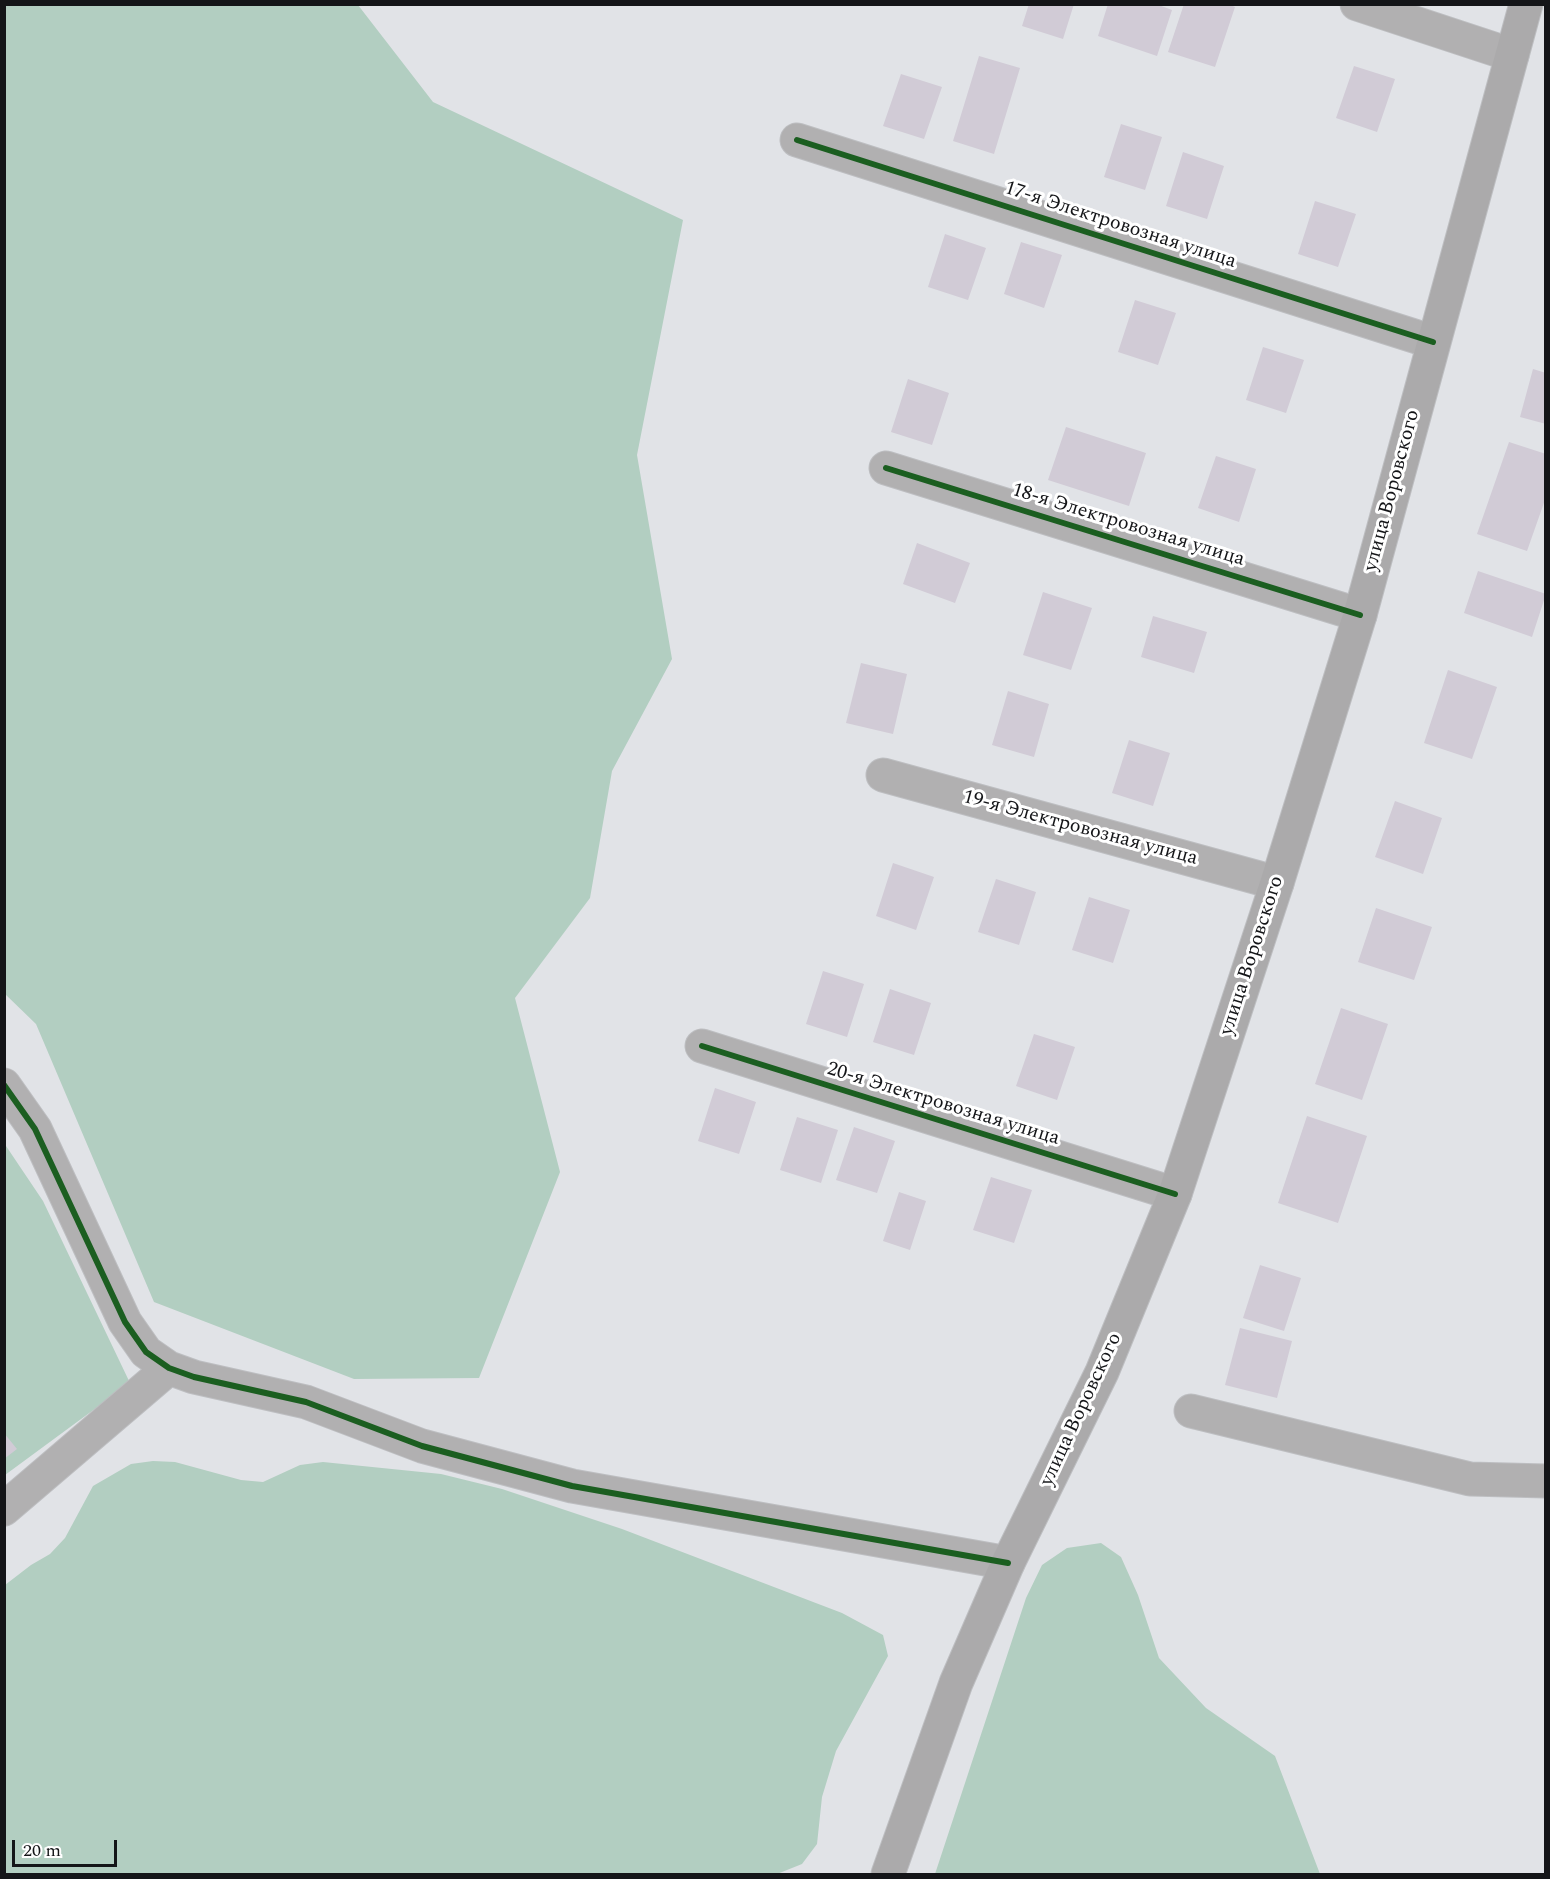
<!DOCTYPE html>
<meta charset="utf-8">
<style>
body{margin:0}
#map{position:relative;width:1550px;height:1879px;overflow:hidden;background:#e1e3e7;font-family:Spectral,serif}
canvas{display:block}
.frame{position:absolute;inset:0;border:6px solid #141518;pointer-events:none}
.scale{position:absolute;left:12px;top:1840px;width:105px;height:27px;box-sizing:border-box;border:3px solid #141518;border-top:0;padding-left:8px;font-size:18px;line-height:21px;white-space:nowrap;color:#141518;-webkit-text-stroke:4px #fff;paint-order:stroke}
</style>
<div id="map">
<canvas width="1550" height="1879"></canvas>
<div class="frame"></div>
<div class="scale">20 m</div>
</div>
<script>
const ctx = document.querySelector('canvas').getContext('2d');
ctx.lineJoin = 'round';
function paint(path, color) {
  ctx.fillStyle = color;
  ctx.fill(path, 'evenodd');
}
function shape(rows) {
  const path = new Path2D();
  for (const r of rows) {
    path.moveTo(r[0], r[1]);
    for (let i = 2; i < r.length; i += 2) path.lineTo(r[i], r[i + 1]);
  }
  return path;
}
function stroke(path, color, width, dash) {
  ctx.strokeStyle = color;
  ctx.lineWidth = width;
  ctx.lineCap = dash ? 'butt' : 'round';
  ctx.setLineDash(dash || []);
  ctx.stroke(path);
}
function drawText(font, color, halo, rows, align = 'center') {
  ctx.font = font + ' Spectral,serif';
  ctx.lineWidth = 6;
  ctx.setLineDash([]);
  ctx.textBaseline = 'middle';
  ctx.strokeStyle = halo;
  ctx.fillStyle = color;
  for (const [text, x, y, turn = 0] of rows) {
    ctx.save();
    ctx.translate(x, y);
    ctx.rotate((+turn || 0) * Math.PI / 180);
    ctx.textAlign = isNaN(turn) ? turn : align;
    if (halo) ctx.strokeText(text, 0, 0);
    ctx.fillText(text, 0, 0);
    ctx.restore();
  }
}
paint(shape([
 [4,5,358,5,433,102,683,220,637,455,672,659,612,771,590,898,515,998,560,1172,479,1378,354,1379,154,1302,36,1024,5,994],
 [4,1143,43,1201,130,1383,5,1475],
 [153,1461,175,1462,241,1480,263,1482,300,1465,323,1462,441,1474,502,1489,622,1529,842,1613,883,1635,888,1656,836,1751,822,1797,817,1844,802,1864,777,1874,5,1874,5,1585,31,1565,50,1554,65,1538,93,1486,131,1464],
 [1101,1543,1121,1557,1138,1595,1159,1658,1206,1708,1275,1756,1320,1874,935,1874,1026,1598,1042,1565,1067,1548]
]), '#b2cec1');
paint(shape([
 [1029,4,1074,4,1063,39,1022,26],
 [1108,4,1156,4,1172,10,1157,56,1098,36],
 [1184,4,1228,4,1235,7,1215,67,1168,52],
 [979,56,1020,68,994,154,953,141],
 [1354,66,1395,79,1377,132,1336,118],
 [901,74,942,87,924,139,883,126],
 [1121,124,1162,137,1145,190,1104,177],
 [1183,152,1224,166,1207,219,1166,206],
 [1315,201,1356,214,1338,267,1298,254],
 [945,234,986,248,968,300,928,287],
 [1021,242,1062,255,1044,308,1004,294],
 [1135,300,1176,313,1158,365,1118,352],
 [1263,347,1304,360,1286,413,1246,400],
 [1533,369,1546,373,1546,424,1520,417],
 [908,379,949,393,932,445,891,432],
 [1066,427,1146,453,1129,506,1048,480],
 [1509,442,1546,454,1546,497,1527,551,1477,534],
 [1216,456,1256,469,1239,522,1198,508],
 [917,543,970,563,955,603,903,584],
 [1478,571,1546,594,1532,637,1464,613],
 [1043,592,1092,608,1071,670,1023,655],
 [1153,616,1207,632,1194,673,1141,657],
 [861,663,907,674,893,734,846,723],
 [1448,670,1497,687,1472,759,1424,743],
 [1008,691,1049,704,1034,757,992,745],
 [1129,740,1170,753,1153,806,1112,793],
 [1395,801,1442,818,1423,874,1375,857],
 [893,863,934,877,916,930,876,916],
 [996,879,1036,892,1019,945,978,932],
 [1089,897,1130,910,1113,963,1072,950],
 [1376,908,1432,927,1414,980,1358,962],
 [823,971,864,984,847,1037,806,1024],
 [890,989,931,1003,914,1055,873,1042],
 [1341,1008,1388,1024,1362,1100,1315,1084],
 [1034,1034,1075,1047,1057,1100,1016,1086],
 [715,1088,756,1102,739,1154,698,1141],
 [1307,1116,1367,1136,1338,1223,1278,1203],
 [797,1117,838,1130,821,1183,780,1170],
 [854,1127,895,1141,877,1193,836,1180],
 [991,1177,1032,1190,1014,1243,973,1230],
 [899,1192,926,1201,910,1250,883,1241],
 [1260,1265,1301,1278,1284,1331,1243,1318],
 [1240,1328,1292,1341,1277,1398,1225,1385],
 [4,1433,17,1449,4,1459]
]), '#d1cbd6');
const minor = shape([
 [1357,4,1512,55],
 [797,140,1433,342],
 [886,468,1360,615],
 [883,775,1277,883],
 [702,1046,1175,1194],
 [4,1085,35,1129,125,1322,146,1352,169,1368,194,1377,306,1402,422,1446,572,1486,1008,1563],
 [1191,1411,1470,1479,1546,1481],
 [4,1509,169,1368]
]);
const major = shape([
 [888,1874,956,1683,1008,1563,1102,1372,1175,1194,1277,883,1360,615,1526,4]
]);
stroke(minor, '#bdbec1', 35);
stroke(major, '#bdbec1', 35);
stroke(minor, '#b1b0b1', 33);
stroke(major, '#abaaab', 33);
stroke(shape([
 [797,140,1433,342],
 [886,468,1360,615],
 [702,1046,1175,1194],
 [4,1085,35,1129,125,1322,146,1352,169,1368,194,1377,306,1402,422,1446,572,1486,1008,1563]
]), '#1b5e20', 6);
drawText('20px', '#141518', '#fff', [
 ["17-я Электровозная улица",1120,226,18],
 ["улица Воровского",1393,491,-75],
 ["18-я Электровозная улица",1128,526,17],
 ["19-я Электровозная улица",1080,829,15],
 ["улица Воровского",1253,956,-72],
 ["20-я Электровозная улица",943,1105,17],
 ["улица Воровского",1082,1410,-65]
]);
</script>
